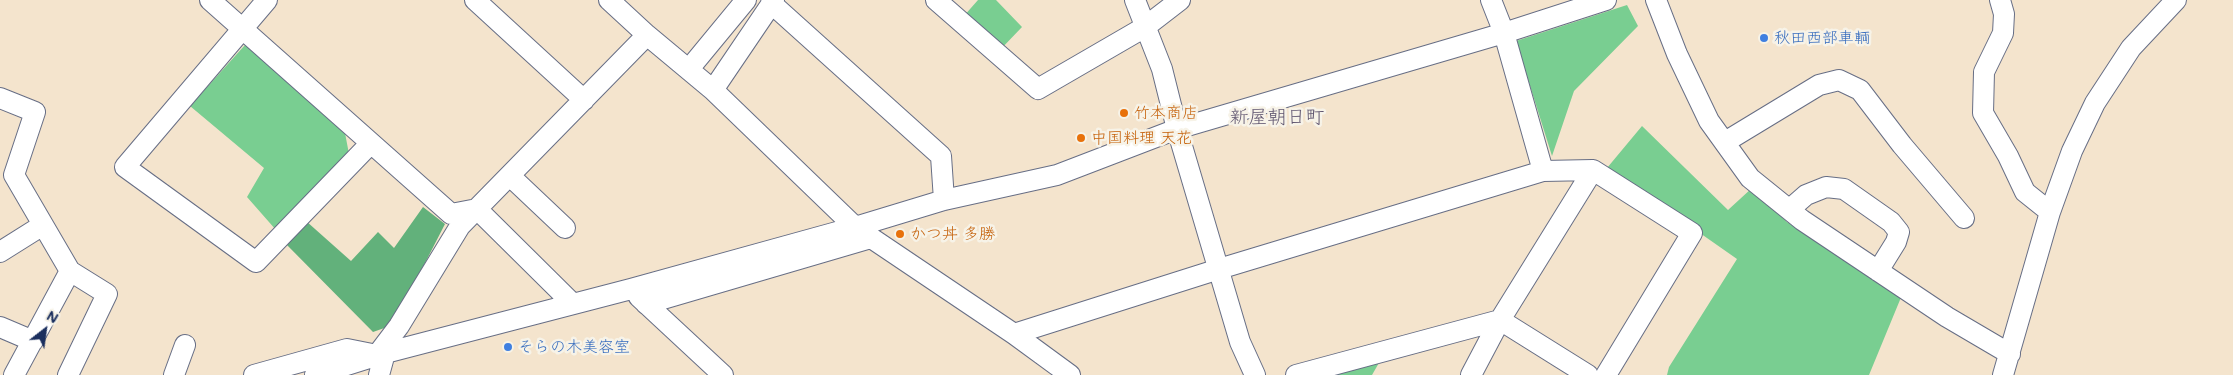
<!DOCTYPE html>
<meta charset="utf-8">
<style>
body{margin:0}
#map{position:relative;width:2233px;height:375px;overflow:hidden;background:#f4e4cd;font-family:Mali,sans-serif}
canvas{display:block}
.north{position:absolute;left:20px;top:305px;width:50px;height:50px;-webkit-text-stroke:4px #f7f3e8;paint-order:stroke;rotate:30deg;font-size:14px;font-weight:700;line-height:20px;text-align:center;color:#1b2f5e}
.north::after{content:'';display:block;margin:auto;width:18px;height:22px;background:#1b2f5e;clip-path:polygon(50% 0,100% 100%,50% 72%,0 100%)}
</style>
<div id="map">
<canvas width="2233" height="375"></canvas>
<div class="north">N</div>
</div>
<script>
const ctx = document.querySelector('canvas').getContext('2d');
ctx.lineJoin = 'round';
function paint(path, color) {
  ctx.fillStyle = color;
  ctx.fill(path, 'evenodd');
}
function shape(rows) {
  const path = new Path2D();
  for (const r of rows) {
    path.moveTo(r[0], r[1]);
    for (let i = 2; i < r.length; i += 2) path.lineTo(r[i], r[i + 1]);
  }
  return path;
}
function stroke(path, color, width, dash) {
  ctx.strokeStyle = color;
  ctx.lineWidth = width;
  ctx.lineCap = dash ? 'butt' : 'round';
  ctx.setLineDash(dash || []);
  ctx.stroke(path);
}
function drawText(font, color, halo, rows, align = 'center') {
  ctx.font = font + ' Mali,"Klee One",sans-serif';
  ctx.lineWidth = 5;
  ctx.setLineDash([]);
  ctx.textBaseline = 'middle';
  ctx.strokeStyle = halo;
  ctx.fillStyle = color;
  for (const [text, x, y, turn = 0] of rows) {
    ctx.save();
    ctx.translate(x, y);
    ctx.rotate((+turn || 0) * Math.PI / 180);
    ctx.textAlign = isNaN(turn) ? turn : align;
    if (halo) ctx.strokeText(text, 0, 0);
    ctx.fillText(text, 0, 0);
    ctx.restore();
  }
}
paint(shape([
 [978,0,996,0,1022,27,999,51,963,17],
 [1627,5,1638,26,1574,91,1552,156,1516,41],
 [245,45,345,133,349,154,276,230,247,197,264,168,190,106],
 [1642,126,1728,210,1752,188,1787,222,1902,295,1869,375,1667,375,1669,367,1737,259,1607,168],
 [1380,361,1372,375,1321,375]
]), '#79ce91');
paint(shape([
 [423,207,445,224,425,263,390,326,373,332,285,243,306,221,351,261,378,232,394,248]
]), '#62b17b');
const minor = shape([
 [210,0,451,214,477,209,572,303],
 [267,0,125,167,256,262,371,143],
 [475,0,584,100],
 [609,0,647,35,713,90,855,227,1014,334,1070,375],
 [936,0,1038,89,1145,27,1180,0],
 [1135,0,1162,69,1177,129,1240,342,1255,375],
 [1491,0,1504,33,1543,171,1593,170,1692,233,1606,375],
 [1656,0,1677,54,1709,121,1750,178,1802,220,1947,317,2010,354],
 [2000,0,2004,14,2003,33,1984,72,1983,113,2008,156,2025,192,2050,212],
 [771,3,941,156,944,200],
 [689,69,746,0],
 [713,90,774,0],
 [0,98,35,112,14,175,70,271,107,294,68,375],
 [1725,142,1819,85,1839,80,1860,90,1902,145,1964,218],
 [510,176,565,228],
 [1790,209,1806,195,1826,187,1844,189,1891,222,1899,232,1896,242,1878,271],
 [0,252,43,225],
 [639,297,723,375],
 [646,304,871,238],
 [0,327,33,341],
 [1014,334,1219,269,1543,171],
 [14,375,70,271],
 [174,375,185,345],
 [254,375,347,349,377,355,399,326,460,226,647,35],
 [315,375,385,353,631,289,855,227,944,200,1057,175,1177,129,1504,33,1606,0],
 [379,375,385,353],
 [1296,375,1500,320,1588,375],
 [1471,375,1500,320,1593,170],
 [2003,375,2050,212,2072,151,2095,103,2131,48,2176,0]
]);
stroke(minor, '#676e85', 22);
stroke(minor, '#fff', 20);
for (const [x, y, r, color] of [
 [1764,38,5,"#3f7fe0"],
 [1124,113,5,"#e8710a"],
 [1081,138,5,"#e8710a"],
 [900,234,5,"#e8710a"],
 [508,347,5,"#3f7fe0"]
]) {
  const dot = new Path2D();
  dot.arc(x, y, r, 0, 2 * Math.PI);
  ctx.fillStyle = color;
  ctx.fill(dot);
  stroke(dot, '#f7f3e8', 2);
}
drawText('16px', '#366cbe', '#f7f3e8', [
 ["秋田西部車輌",1774,38],
 ["そらの木美容室",518,347]
], 'left');
drawText('16px', '#c56008', '#f7f3e8', [
 ["竹本商店",1134,113],
 ["中国料理 天花",1091,138],
 ["かつ丼 多勝",910,234]
], 'left');
drawText('19px', '#605670', '#f7f3e8', [
 ["新屋朝日町",1277,117]
]);
</script>
